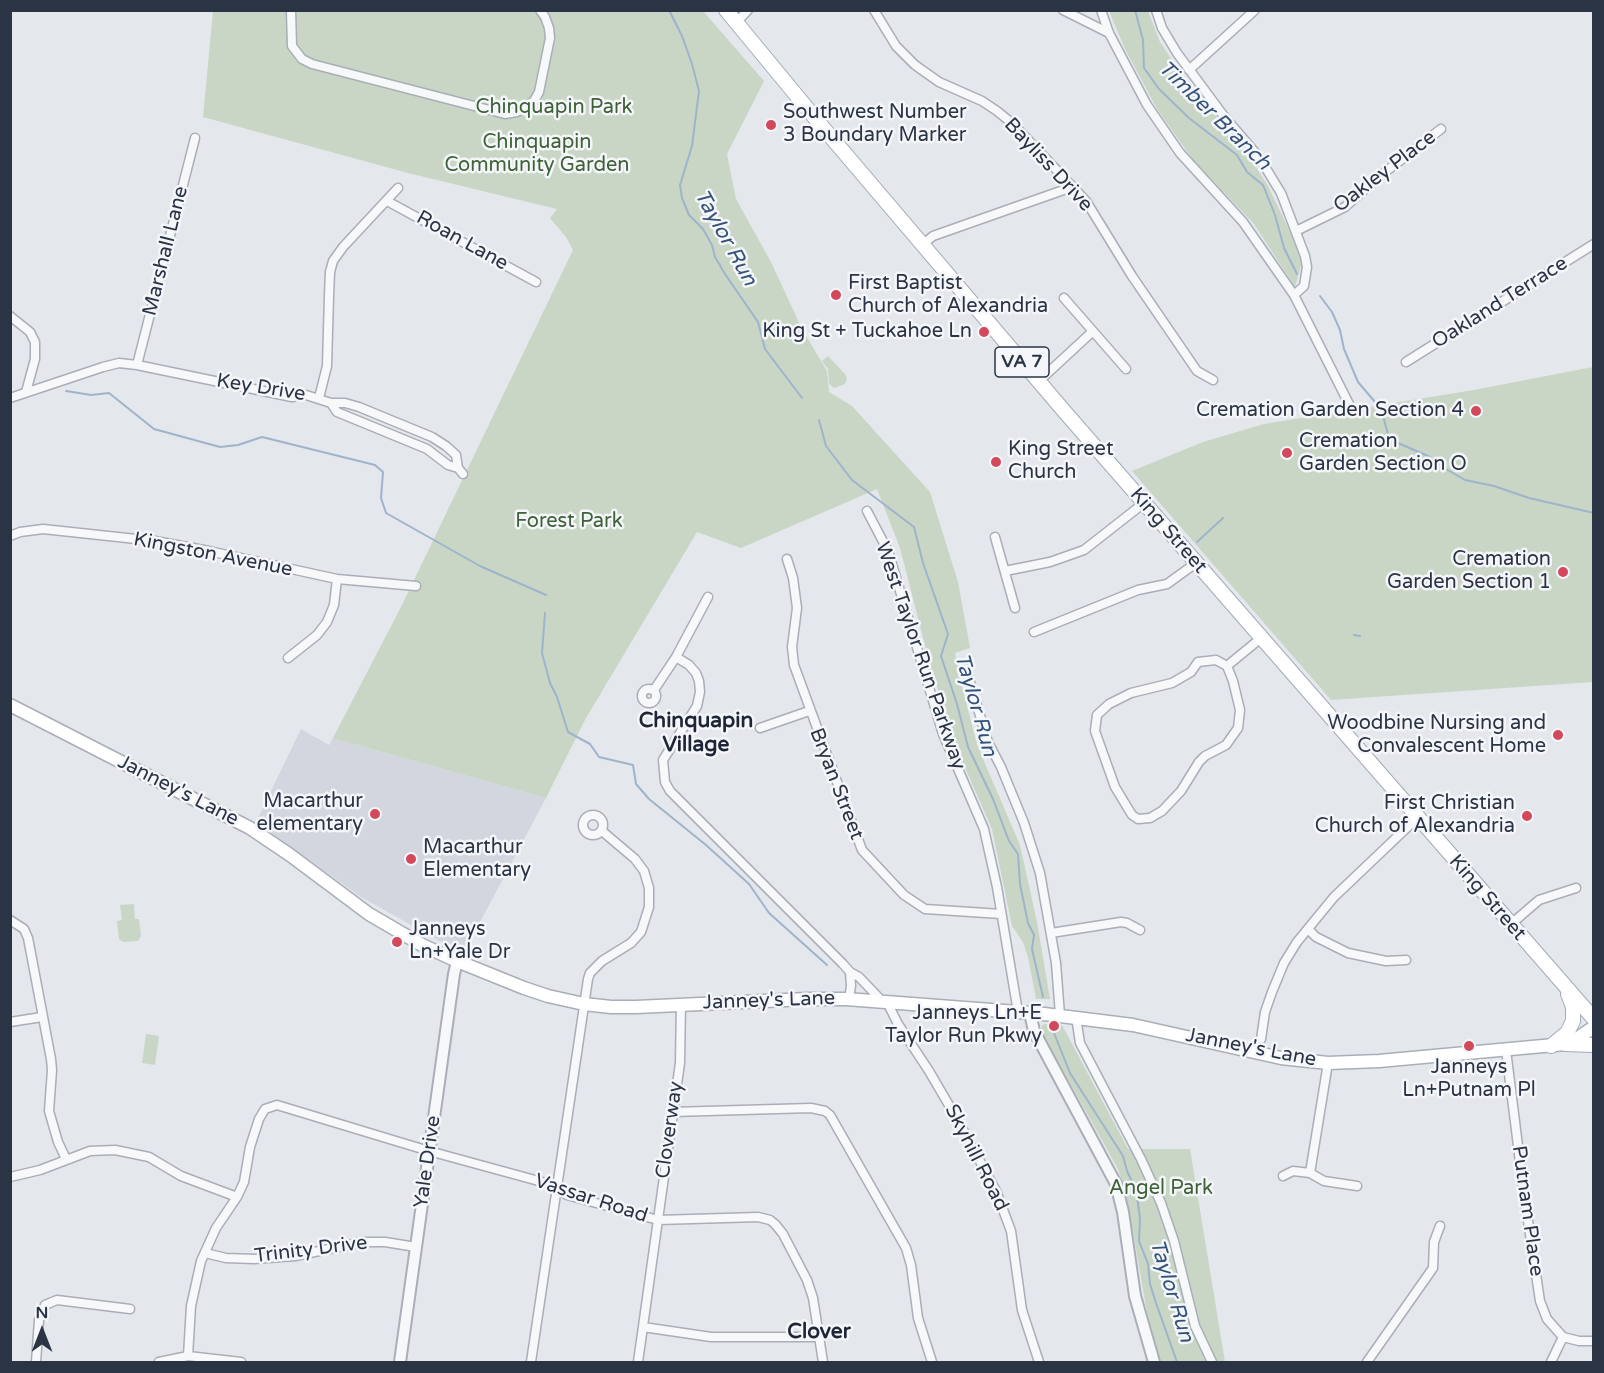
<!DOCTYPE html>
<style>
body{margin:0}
#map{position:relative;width:1604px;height:1373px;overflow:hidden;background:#e4e7ec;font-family:"Varela Round",sans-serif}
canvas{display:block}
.frame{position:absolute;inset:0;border:12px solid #2b3445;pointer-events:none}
.north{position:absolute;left:12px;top:1301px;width:60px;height:60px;-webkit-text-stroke:4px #f4f6f9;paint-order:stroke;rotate:0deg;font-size:16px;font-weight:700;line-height:24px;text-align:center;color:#2b3445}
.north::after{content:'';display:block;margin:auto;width:21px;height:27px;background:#2b3445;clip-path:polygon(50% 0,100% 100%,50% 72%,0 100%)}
</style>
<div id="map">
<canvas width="1604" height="1373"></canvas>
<div class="frame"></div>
<div class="north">N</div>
</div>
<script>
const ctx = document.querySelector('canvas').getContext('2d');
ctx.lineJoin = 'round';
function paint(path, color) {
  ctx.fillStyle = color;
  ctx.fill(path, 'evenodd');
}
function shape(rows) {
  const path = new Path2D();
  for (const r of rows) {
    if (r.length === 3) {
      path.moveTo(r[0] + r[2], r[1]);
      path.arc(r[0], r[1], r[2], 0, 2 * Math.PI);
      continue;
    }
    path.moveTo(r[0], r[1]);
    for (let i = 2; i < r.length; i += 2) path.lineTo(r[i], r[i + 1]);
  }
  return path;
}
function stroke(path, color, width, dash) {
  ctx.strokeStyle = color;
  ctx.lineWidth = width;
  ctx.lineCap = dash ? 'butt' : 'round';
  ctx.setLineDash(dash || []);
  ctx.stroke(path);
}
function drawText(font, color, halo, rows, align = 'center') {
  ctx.font = font + ' "Varela Round",sans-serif';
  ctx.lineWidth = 5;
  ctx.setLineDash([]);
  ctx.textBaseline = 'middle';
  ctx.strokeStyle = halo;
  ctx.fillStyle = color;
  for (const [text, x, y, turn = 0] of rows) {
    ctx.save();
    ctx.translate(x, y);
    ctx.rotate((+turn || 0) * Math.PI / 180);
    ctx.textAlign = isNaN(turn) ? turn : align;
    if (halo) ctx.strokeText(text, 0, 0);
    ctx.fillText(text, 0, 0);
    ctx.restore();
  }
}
paint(shape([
 [301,729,329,745,333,738,546,798,463,954,361,897,256,822]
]), '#d2d6de');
paint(shape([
 [213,11,703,11,764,81,727,154,736,199,771,262,802,329,827,371,829,392,852,406,930,492,958,582,970,648,955,653,961,682,977,745,1020,845,1037,922,1050,999,1036,999,1028,957,1023,942,1012,926,992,829,953,740,927,653,900,548,877,489,741,548,697,532,586,718,546,798,333,738,402,605,573,250,566,237,550,218,557,209,408,173,203,117],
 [1109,11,1148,11,1160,42,1184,78,1249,156,1268,186,1290,232,1302,262,1295,287,1254,224,1193,160,1157,109,1125,49],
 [828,356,845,374,847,379,845,384,834,388,829,384,828,369,822,361],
 [1593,367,1593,682,1331,700,1132,471,1203,442,1264,424,1474,390],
 [134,904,135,919,139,919,141,936,138,941,123,942,119,939,117,921,122,920,120,905],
 [1045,1024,1062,1025,1128,1149,1190,1149,1225,1362,1161,1362,1147,1312,1128,1204,1118,1169,1041,1031,1042,1025],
 [146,1034,159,1036,155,1065,142,1063]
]), '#c9d6c5');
stroke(shape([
 [669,10,682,36,692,64,699,91,692,146,680,185,682,198,689,215,703,229,712,245,715,257,725,274,758,322,765,349,802,398],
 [1135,10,1143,40,1144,68,1159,89,1189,118,1237,155,1247,172,1263,185,1275,215,1284,248,1297,274],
 [1320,296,1332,312,1340,330,1344,349,1358,382,1381,409,1388,434,1398,443,1428,456,1446,469,1465,480,1494,486,1529,498,1594,513],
 [66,391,91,395,109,393,154,429,220,447,238,445,262,437,375,465,383,472,381,498,386,513,480,566,546,595],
 [819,420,826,446,852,480,914,527,923,563,948,634,941,656,957,704,968,747,993,799,1009,841,1018,854,1020,884,1028,923,1034,935,1032,949,1043,997],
 [1197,542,1223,518],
 [545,613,542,653,550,683,557,697,568,732,590,744,599,757,633,765,636,784,649,799,706,845,749,884,769,913,827,965],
 [1354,635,1360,636],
 [1054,1033,1070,1073,1123,1156,1127,1171,1136,1190,1140,1218,1139,1241,1148,1264,1150,1284,1156,1303,1177,1362]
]), '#9fb4cc', 2);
const minor = shape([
 [291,10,292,46,302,59,312,64,505,114,517,112,525,108,534,101,539,92,550,38,549,28,545,17,540,10],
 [874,10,896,46,915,65,939,82,982,101,997,111,1013,124,1086,201,1132,276,1197,371,1213,380],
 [1063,10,1109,33],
 [1101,10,1109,33,1147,105,1180,153,1243,222,1294,295,1349,404],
 [1156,10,1162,28,1177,53,1223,115,1259,157,1281,193,1305,256,1307,267,1304,286,1294,295],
 [736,23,748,10],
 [1189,70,1255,10],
 [387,201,536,282],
 [1296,231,1345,207,1380,176,1441,129],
 [922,245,933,236,1072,187],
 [1064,298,1126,369],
 [10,316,30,332,35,342,35,359,26,392],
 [1406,362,1594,244],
 [137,365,195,138],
 [1039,381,1092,332],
 [10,398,103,367,119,363,137,365,292,397,306,395,331,403,345,403,359,407,432,437,446,446,456,455,458,468,463,474],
 [319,398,327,366,329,296,330,272,333,261,343,247,398,188],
 [331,403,337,412,427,449,448,465,458,468],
 [867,511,888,551,943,734,984,829,997,887,1018,1012],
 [10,536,20,532,43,529,155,541,209,551,337,579,416,586],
 [995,537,1015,608],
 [787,559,793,578,797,608,792,647,794,665,862,850,904,895,925,909,1001,914],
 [1005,571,1050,562,1084,550,1144,503],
 [1034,632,1138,590,1167,584,1196,563],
 [676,657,689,665,696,673,699,681,700,692,697,706,663,760,665,782,670,791,843,964,850,972,851,986,849,999],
 [288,658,317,635,327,622,334,605,337,579],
 [1216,660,1227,666,1233,681,1240,710,1238,728,1226,745,1205,756,1199,762,1181,791,1162,811,1150,818,1138,819,1132,815,1115,787,1095,731,1097,715,1109,704,1131,693,1172,683,1191,672,1198,662,1216,660],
 [1227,666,1261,638],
 [966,669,988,742,1001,767,1024,823,1040,873,1056,963,1060,1015],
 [649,696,7],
 [654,690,676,657,708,597],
 [760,728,809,711],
 [593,825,10],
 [10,920,24,929,28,938,51,1059,52,1070,49,1111,58,1142,66,1159],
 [1510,925,1539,900,1576,888],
 [1308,929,1316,937,1348,953,1386,961,1406,960],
 [1051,933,1121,922,1127,923,1140,930],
 [850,972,859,977,882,1001],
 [887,1002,898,1024,929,1071,960,1124,996,1191,1011,1231,1022,1310,1039,1362],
 [1076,1017,1080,1043,1141,1159,1161,1203,1174,1241,1195,1326,1212,1362],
 [10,1022,42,1017],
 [1261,1039,1265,1012,1272,992,1284,963,1297,942,1334,897,1417,818],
 [1506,1050,1524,1194,1540,1301,1547,1319,1563,1337,1579,1341,1594,1341],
 [672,1112,811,1108,825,1111,830,1115,906,1248,911,1265,918,1318,932,1362],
 [1310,1173,1328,1063],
 [1283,1176,1293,1171,1310,1173,1324,1181,1357,1186],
 [10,1177,40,1170,90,1151,115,1150,149,1157,181,1176,237,1197],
 [205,1253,226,1258,254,1259,295,1256,363,1242,385,1242,416,1247],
 [643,1327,711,1337,820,1337],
 [188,1356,191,1306,201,1261,216,1228,237,1197,244,1182,250,1147,259,1119,265,1109,277,1105,429,1151,546,1183,567,1195,658,1220,758,1217,770,1220,775,1224,783,1234,807,1280,813,1298,823,1362],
 [36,1362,39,1320,45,1305,57,1300,130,1309],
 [159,1362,188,1356,241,1362],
 [531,1362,588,979,590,973,602,961,631,943,641,932,649,907,649,888,644,871,635,859,602,831],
 [638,1362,680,1063,681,1004],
 [1367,1362,1433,1268,1434,1242,1440,1226],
 [1551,1362,1563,1337]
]);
const tertiary = shape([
 [1030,1013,1034,1031,1116,1184,1123,1212,1135,1296,1154,1362],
 [400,1362,454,974,457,961]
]);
const secondary = shape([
 [10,705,250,828,290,855,369,914,422,945,457,961,524,988,548,996,584,1004,611,1007,636,1007,807,999,846,999,1044,1014,1133,1025,1281,1058,1328,1063,1379,1061,1565,1044,1575,1040,1594,1027]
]);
const primary = shape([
 [726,10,825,130,1064,411,1594,1019],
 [1565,1044,1594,1045],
 [1551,1046,1567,1033,1573,1021,1573,1007,1568,994]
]);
stroke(minor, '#a9aeb7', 11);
stroke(tertiary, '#a9aeb7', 14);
stroke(secondary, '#a9aeb7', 15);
stroke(primary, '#a3abb8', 16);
stroke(minor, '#f7f8fa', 8);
stroke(tertiary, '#f7f8fa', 10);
stroke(secondary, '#fff', 12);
stroke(primary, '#fff', 14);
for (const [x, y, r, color] of [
 [771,125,6,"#d1495b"],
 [836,295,6,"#d1495b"],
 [984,332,6,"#d1495b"],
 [1476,411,6,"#d1495b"],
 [1287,453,6,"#d1495b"],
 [996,462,6,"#d1495b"],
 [1563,572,6,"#d1495b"],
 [1558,735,6,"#d1495b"],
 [375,814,6,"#d1495b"],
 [1527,816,6,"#d1495b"],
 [411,859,6,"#d1495b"],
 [397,942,6,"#d1495b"],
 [1054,1026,6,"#d1495b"],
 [1469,1046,6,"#d1495b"]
]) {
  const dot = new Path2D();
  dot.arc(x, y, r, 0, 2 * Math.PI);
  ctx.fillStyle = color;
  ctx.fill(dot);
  stroke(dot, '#f4f6f9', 2);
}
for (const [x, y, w] of [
 [1022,362,54]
]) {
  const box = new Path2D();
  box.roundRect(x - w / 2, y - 15, w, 30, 4.5);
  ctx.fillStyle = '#f4f6f9';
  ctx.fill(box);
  stroke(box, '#2b3445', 1.5);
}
drawText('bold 18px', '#2b3445', null, [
 ["VA 7",1022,362]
]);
drawText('20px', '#3f6138', '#f4f6f9', [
 ["Chinquapin Park",554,108],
 ["Chinquapin",537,143],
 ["Community Garden",537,166],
 ["Forest Park",569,522],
 ["Angel Park",1161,1189]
]);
drawText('20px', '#2b3445', '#f4f6f9', [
 ["Southwest Number",783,113,"left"],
 ["3 Boundary Marker",783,136,"left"],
 ["First Baptist",848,284,"left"],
 ["Church of Alexandria",848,307,"left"],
 ["King St + Tuckahoe Ln",972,332],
 ["Cremation Garden Section 4",1464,411],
 ["Cremation",1299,442,"left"],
 ["Garden Section O",1299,465,"left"],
 ["King Street",1008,450,"left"],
 ["Church",1008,473,"left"],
 ["Cremation",1551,560],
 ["Garden Section 1",1551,583],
 ["Woodbine Nursing and",1546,724],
 ["Convalescent Home",1546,747],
 ["Macarthur",363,802],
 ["elementary",363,825],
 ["First Christian",1515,804],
 ["Church of Alexandria",1515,827],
 ["Macarthur",423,848,"left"],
 ["Elementary",423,871,"left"],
 ["Janneys",409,930,"left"],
 ["Ln+Yale Dr",409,953,"left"],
 ["Janneys Ln+E",1042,1014],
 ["Taylor Run Pkwy",1042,1037],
 ["Janneys",1469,1068,"center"],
 ["Ln+Putnam Pl",1469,1091,"center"]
], 'right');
drawText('20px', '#2b3445', '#f4f6f9', [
 ["Bayliss Drive",1048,165,47],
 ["Oakley Place",1385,172,-37],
 ["Roan Lane",462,241,29],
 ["Marshall Lane",166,251,-76],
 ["Oakland Terrace",1500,303,-32],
 ["Key Drive",261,388,9],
 ["King Street",1168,531,49],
 ["Kingston Avenue",213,555,11],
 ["West Taylor Run Parkway",920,656,71],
 ["Bryan Street",836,784,69],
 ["Janney's Lane",178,791,27],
 ["King Street",1487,898,49],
 ["Janney's Lane",769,1001,-2],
 ["Janney's Lane",1251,1048,11],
 ["Cloverway",670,1130,-82],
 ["Skyhill Road",976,1158,63],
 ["Yale Drive",428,1162,-82],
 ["Vassar Road",591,1199,18],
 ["Putnam Place",1527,1211,82],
 ["Trinity Drive",311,1250,-7]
]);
drawText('italic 21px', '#34527a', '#f4f6f9', [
 ["Timber Branch",1214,116,44],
 ["Taylor Run",725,238,61],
 ["Taylor Run",975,705,74],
 ["Taylor Run",1171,1291,73]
]);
drawText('bold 21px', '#1d2536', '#f4f6f9', [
 ["Chinquapin",696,721],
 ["Village",696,745],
 ["Clover",819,1332]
]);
</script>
